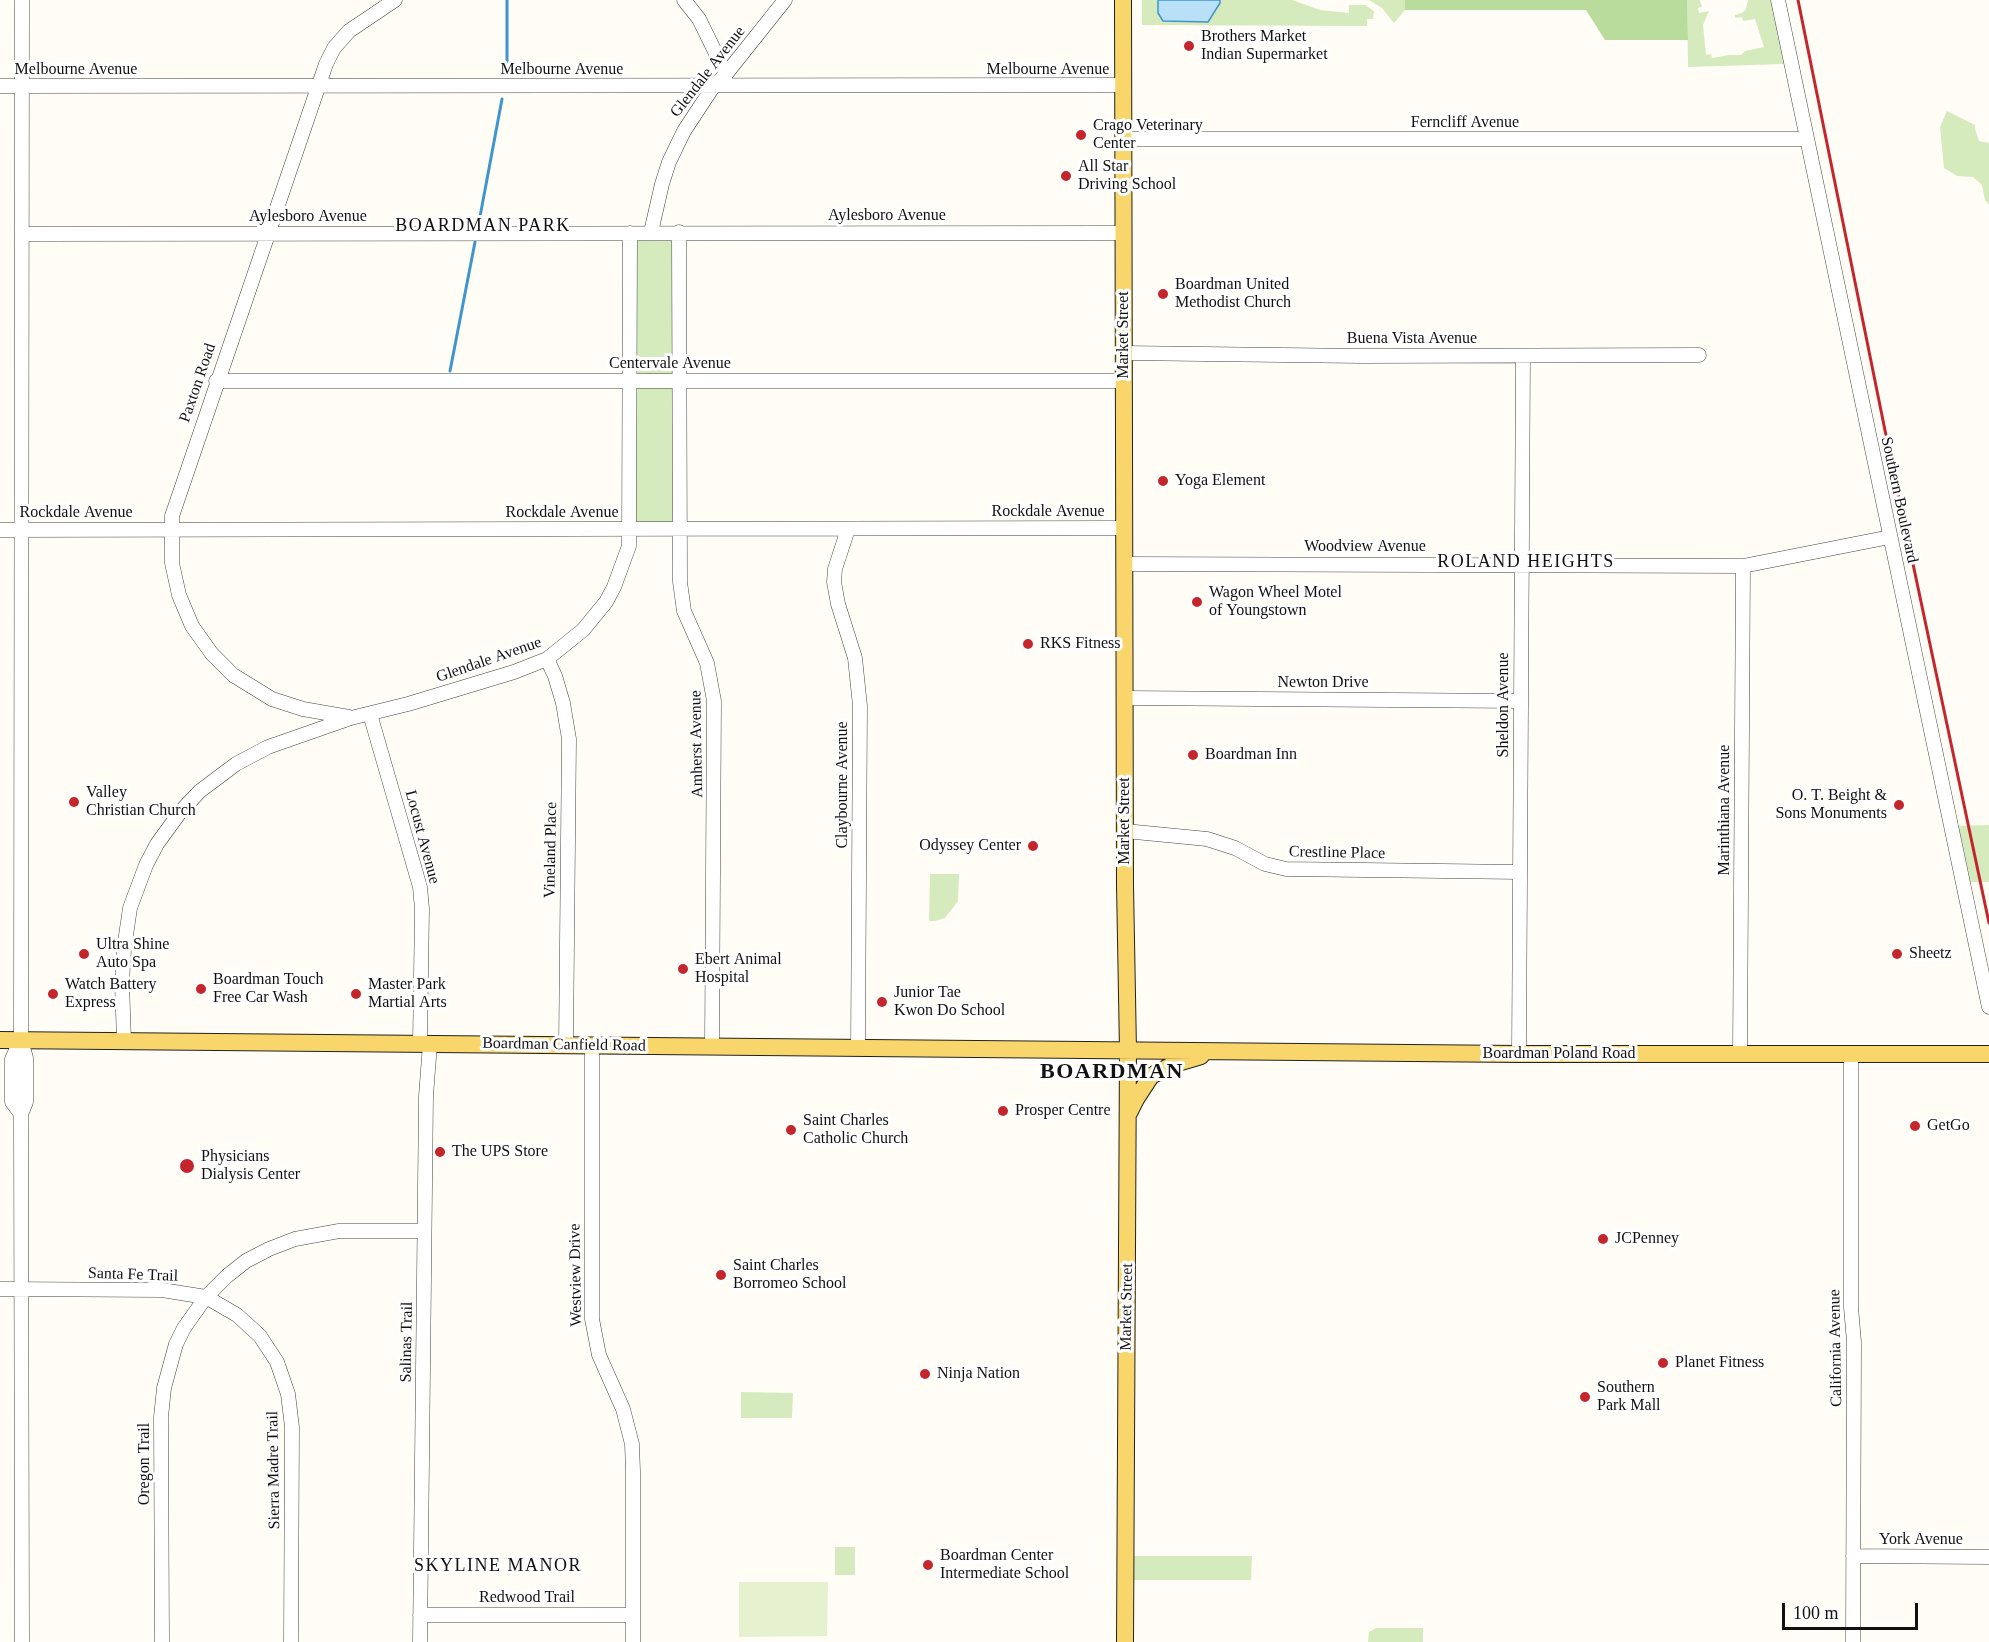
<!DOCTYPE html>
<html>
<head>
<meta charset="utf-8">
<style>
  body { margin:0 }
  #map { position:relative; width:1989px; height:1642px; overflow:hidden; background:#fffdf5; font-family:"Times New Roman",serif }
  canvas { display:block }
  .scale { position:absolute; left:1782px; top:1603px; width:136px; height:27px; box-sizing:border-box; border:3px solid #111; border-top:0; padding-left:8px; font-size:18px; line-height:21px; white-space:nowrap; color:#111; -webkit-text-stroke:4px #fff; paint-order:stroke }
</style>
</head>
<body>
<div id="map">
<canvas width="1989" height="1642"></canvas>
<div class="scale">100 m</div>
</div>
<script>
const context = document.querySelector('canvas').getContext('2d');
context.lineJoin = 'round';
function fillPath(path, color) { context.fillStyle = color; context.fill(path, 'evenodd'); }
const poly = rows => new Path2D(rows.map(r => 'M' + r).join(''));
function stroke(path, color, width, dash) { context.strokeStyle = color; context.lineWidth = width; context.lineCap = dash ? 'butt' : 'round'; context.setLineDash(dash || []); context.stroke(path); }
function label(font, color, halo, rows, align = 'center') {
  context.font = font + ' "Times New Roman",serif'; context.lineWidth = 6; context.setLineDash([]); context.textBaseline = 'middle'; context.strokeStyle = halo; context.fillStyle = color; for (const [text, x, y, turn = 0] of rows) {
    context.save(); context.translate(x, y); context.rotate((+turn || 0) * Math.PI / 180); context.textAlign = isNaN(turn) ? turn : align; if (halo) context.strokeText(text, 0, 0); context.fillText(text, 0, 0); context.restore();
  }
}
const green = poly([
  [1142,0,1158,0,1158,13,1163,21,1208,22,1220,3,1220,0,1292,0,1320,10,1349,13,1349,5,1365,5,1374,11,1373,19,1367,19,1367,26,1142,25],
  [1369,0,1405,0,1405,10,1394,23,1382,8],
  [1687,0,1700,0,1702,7,1698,8,1699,13,1709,11,1703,25,1706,55,1711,54,1712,58,1729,55,1741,55,1745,51,1764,47,1755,19,1743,21,1742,17,1735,18,1735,15,1742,13,1746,9,1748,0,1772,0,1785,64,1688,67],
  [1947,111,1975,125,1975,129,1979,141,1989,143,1989,205,1985,200,1982,185,1973,177,1957,176,1944,168,1940,127],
  [679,232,678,529,629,529,630,233],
  [1989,825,1989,882,1962,882,1950,826],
  [930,874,959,874,958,901,945,918,935,921,929,921],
  [741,1392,793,1393,792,1418,741,1418],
  [835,1547,855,1547,855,1575,835,1575],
  [1125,1556,1252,1556,1251,1580,1125,1580],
  [1376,1628,1423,1628,1423,1642,1368,1642,1369,1632]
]);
const forest = poly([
  [1405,0,1687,0,1688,40,1605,40,1586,10,1405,10]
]);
const pitch = poly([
  [739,1582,828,1582,827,1636,739,1637]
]);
const water = poly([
  [1158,0,1220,0,1220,3,1208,22,1163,21,1158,13,1158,0]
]);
const stream = poly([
  [507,74,507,0],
  [479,222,502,99],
  [450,371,475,242]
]);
const minor = poly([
  [684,0,699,19,726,74],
  [1778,0,1989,1007],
  [0,86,1124,85],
  [1124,139,1807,139],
  [651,232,662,184,669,162,684,131,713,87,726,74,785,0],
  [679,232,680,582,684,611,707,663,714,701,712,1046],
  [23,234,1123,233],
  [1124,353,1361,356,1699,355],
  [216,381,1124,381],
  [848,529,835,569,834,582,838,604,855,658,860,706,858,1047],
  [0,530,1124,528],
  [1124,564,1743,566,1890,537],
  [547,659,555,676,563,703,569,739,566,1045],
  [1125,698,1521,701],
  [370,714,420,887,422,909,420,1043],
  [349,717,303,709,272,699,233,675,212,654,192,626,179,595,172,563,172,516,326,64,334,48,349,31,395,0],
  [1125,831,1207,839,1235,848,1265,864,1286,869,1520,872],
  [21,1040,12,1059,12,1102,21,1114],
  [124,1041,122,983,124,949,130,908,146,865,157,844,181,811,200,791,236,764,268,747,351,718,408,704,514,672,547,659,583,630,606,602,614,587,629,546,630,233],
  [592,1045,592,1319,599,1355,623,1409,632,1444,633,1471,633,1642],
  [1519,1054,1523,356],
  [1851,1054,1851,1307,1854,1342,1853,1642],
  [1740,1055,1743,566],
  [0,1289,162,1290,206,1297,227,1276,246,1261,269,1249,295,1239,339,1231,424,1231],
  [1853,1556,1989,1557],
  [420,1615,633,1615],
  [22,1642,21,1114,26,1102,26,1058,21,1040,22,0],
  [162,1642,161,1417,164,1388,176,1344,184,1328,206,1297,237,1315,260,1336,277,1362,288,1394,292,1427,291,1642],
  [420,1642,426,1096,430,1044]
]);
const major = poly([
  [1123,0,1125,885,1128,1050,1125,1642],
  [0,1040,1519,1054,1989,1054],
  [1129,1113,1136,1099,1151,1076,1174,1064,1201,1056]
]);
const rail = poly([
  [1798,0,1891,460,1989,923]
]);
const markers = [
  [1189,46,6,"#c4262e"],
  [1081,135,6,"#c4262e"],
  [1066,176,6,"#c4262e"],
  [1163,294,6,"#c4262e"],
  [1163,481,6,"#c4262e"],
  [1197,602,6,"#c4262e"],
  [1028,644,6,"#c4262e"],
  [1193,755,6,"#c4262e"],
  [74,802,6,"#c4262e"],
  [1899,805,6,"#c4262e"],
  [1033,846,6,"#c4262e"],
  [84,954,6,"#c4262e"],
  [1897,954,6,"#c4262e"],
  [683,969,6,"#c4262e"],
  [201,989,6,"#c4262e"],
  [53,994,6,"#c4262e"],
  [356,994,6,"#c4262e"],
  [882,1002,6,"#c4262e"],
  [1003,1111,6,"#c4262e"],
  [1915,1126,6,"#c4262e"],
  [791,1130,6,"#c4262e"],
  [440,1152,6,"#c4262e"],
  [187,1166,8,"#c4262e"],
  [1603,1239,6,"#c4262e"],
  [721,1275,6,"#c4262e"],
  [1663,1363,6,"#c4262e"],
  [925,1374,6,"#c4262e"],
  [1585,1397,6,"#c4262e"],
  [928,1565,6,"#c4262e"]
];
const poiNames = [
  ["Brothers Market",1201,37],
  ["Indian Supermarket",1201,55],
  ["Crago Veterinary",1093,126],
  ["Center",1093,144],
  ["All Star",1078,167],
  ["Driving School",1078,185],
  ["Boardman United",1175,285],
  ["Methodist Church",1175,303],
  ["Yoga Element",1175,481],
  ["Wagon Wheel Motel",1209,593],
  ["of Youngstown",1209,611],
  ["RKS Fitness",1040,644],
  ["Boardman Inn",1205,755],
  ["Valley",86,793],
  ["Christian Church",86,811],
  ["O. T. Beight &",1887,796,"right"],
  ["Sons Monuments",1887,814,"right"],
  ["Odyssey Center",1021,846,"right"],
  ["Ultra Shine",96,945],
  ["Auto Spa",96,963],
  ["Sheetz",1909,954],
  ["Ebert Animal",695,960],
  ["Hospital",695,978],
  ["Boardman Touch",213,980],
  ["Free Car Wash",213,998],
  ["Watch Battery",65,985],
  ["Express",65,1003],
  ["Master Park",368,985],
  ["Martial Arts",368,1003],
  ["Junior Tae",894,993],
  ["Kwon Do School",894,1011],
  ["Prosper Centre",1015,1111],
  ["Saint Charles",803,1121],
  ["Catholic Church",803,1139],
  ["GetGo",1927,1126],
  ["The UPS Store",452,1152],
  ["Physicians",201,1157],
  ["Dialysis Center",201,1175],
  ["JCPenney",1615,1239],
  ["Saint Charles",733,1266],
  ["Borromeo School",733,1284],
  ["Planet Fitness",1675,1363],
  ["Ninja Nation",937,1374],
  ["Southern",1597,1388],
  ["Park Mall",1597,1406],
  ["Boardman Center",940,1556],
  ["Intermediate School",940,1574]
];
const streetNames = [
  ["Melbourne Avenue",76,70],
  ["Melbourne Avenue",562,70],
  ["Melbourne Avenue",1048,70],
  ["Glendale Avenue",708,72,-52],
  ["Ferncliff Avenue",1465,123],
  ["Aylesboro Avenue",887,216],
  ["Aylesboro Avenue",308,217],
  ["Market Street",1124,335,-90],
  ["Buena Vista Avenue",1412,339],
  ["Centervale Avenue",670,364],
  ["Paxton Road",198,383,-71],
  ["Southern Boulevard",1899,500,78],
  ["Rockdale Avenue",1048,512],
  ["Rockdale Avenue",76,513],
  ["Rockdale Avenue",562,513],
  ["Woodview Avenue",1365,547],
  ["Glendale Avenue",489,660,-19],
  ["Newton Drive",1323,683],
  ["Sheldon Avenue",1504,705,-90],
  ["Amherst Avenue",697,744,-91],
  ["Claybourne Avenue",843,785,-90],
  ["Marinthiana Avenue",1725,810,-90],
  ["Market Street",1125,821,-90],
  ["Locust Avenue",422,837,75],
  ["Vineland Place",551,850,-89],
  ["Crestline Place",1337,853,1],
  ["Boardman Canfield Road",564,1045,1],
  ["Boardman Poland Road",1559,1054],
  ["Santa Fe Trail",133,1275,2],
  ["Westview Drive",576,1275,-91],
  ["Market Street",1127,1307,-89],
  ["Salinas Trail",407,1342,-89],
  ["California Avenue",1836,1348,-91],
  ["Oregon Trail",145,1464,-90],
  ["Sierra Madre Trail",274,1470,-91],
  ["York Avenue",1921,1540],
  ["Redwood Trail",527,1598]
];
const neighbourhoodNames = [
  ["BOARDMAN PARK",483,226],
  ["ROLAND HEIGHTS",1526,562],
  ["SKYLINE MANOR",498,1566]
];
const districtNames = [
  ["BOARDMAN",1112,1072]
];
fillPath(green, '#d5ebbd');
fillPath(forest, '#b9dc9c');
fillPath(pitch, '#e6f2cf');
fillPath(water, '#b9e0f7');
stroke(water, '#3f96cf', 1.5);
stroke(stream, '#3f96cf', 3);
stroke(minor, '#444', 15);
stroke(major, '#222', 18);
stroke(minor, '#fff', 14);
stroke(major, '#f9d66b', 16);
stroke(rail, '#c4262e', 3);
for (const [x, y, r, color] of markers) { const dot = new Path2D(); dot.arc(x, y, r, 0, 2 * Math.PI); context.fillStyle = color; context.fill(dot); stroke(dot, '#fff', 2); }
label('16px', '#111', '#fff', poiNames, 'left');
label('16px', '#111', '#fff', streetNames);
context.letterSpacing = '1.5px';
label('18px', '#111', '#fff', neighbourhoodNames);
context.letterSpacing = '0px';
context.letterSpacing = '1.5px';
label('bold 22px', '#111', '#fff', districtNames);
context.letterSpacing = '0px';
</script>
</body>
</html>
